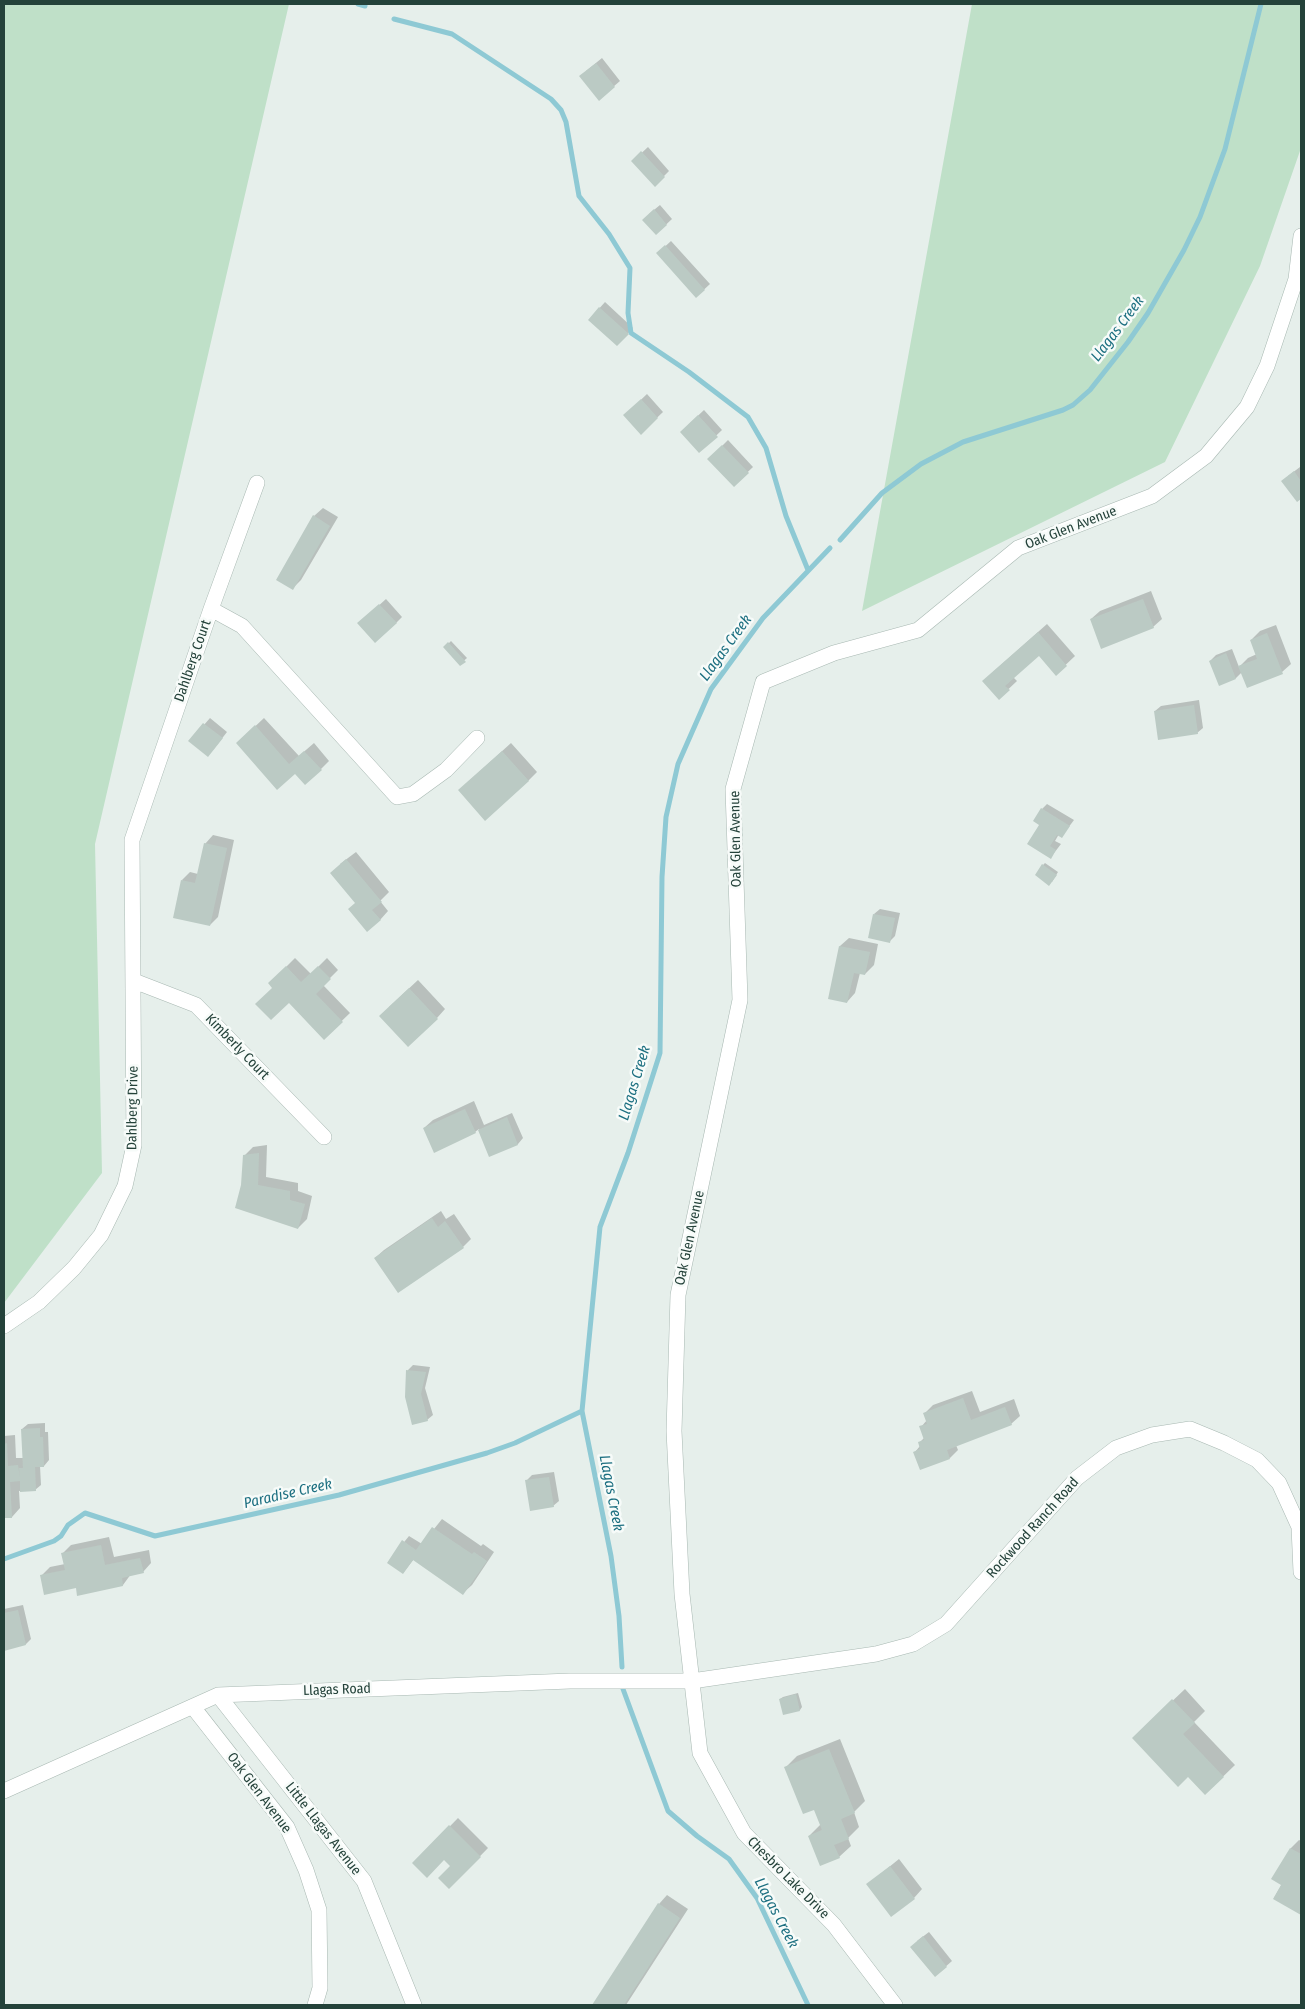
<!DOCTYPE html>
<html>
<head>
<meta charset="utf-8">
<style>
  body { margin:0 }
  #map { position:relative; width:1305px; height:2009px; overflow:hidden; background:#e6efeb; font-family:"Fira Sans Condensed",sans-serif }
  canvas { display:block }
  .frame { position:absolute; inset:0; border:5px solid #24423a; pointer-events:none }
</style>
</head>
<body>
<div id="map">
<canvas width="1305" height="2009"></canvas>
<div class="frame"></div>
</div>
<script>
const context = document.querySelector('canvas').getContext('2d');
context.lineJoin = 'round';
function fillPath(path, color) { context.fillStyle = color; context.fill(path, 'evenodd'); }
const poly = rows => new Path2D(rows.map(r => 'M' + r).join(''));
function stroke(path, color, width, dash) { context.strokeStyle = color; context.lineWidth = width; context.lineCap = dash ? 'butt' : 'round'; context.setLineDash(dash || []); context.stroke(path); }
function label(font, color, halo, rows, align = 'center') {
  context.font = font + ' "Fira Sans Condensed",sans-serif'; context.lineWidth = 5; context.setLineDash([]); context.textBaseline = 'middle'; context.strokeStyle = halo; context.fillStyle = color; for (const [text, x, y, turn = 0] of rows) {
    context.save(); context.translate(x, y); context.rotate((+turn || 0) * Math.PI / 180); context.textAlign = isNaN(turn) ? turn : align; if (halo) context.strokeText(text, 0, 0); context.fillText(text, 0, 0); context.restore();
  }
}
const green = poly([
  [4,4,289,4,95,844,102,1173,4,1303],
  [972,4,1301,4,1301,148,1260,266,1165,462,862,611]
]);
const shadow = poly([
  [602,58,620,81,599,99,586,71],
  [648,147,669,171,655,185,633,161],
  [660,205,672,219,656,234,649,214],
  [671,241,710,284,696,297,658,253],
  [605,302,633,328,617,345,589,320],
  [647,394,663,412,641,433,625,415],
  [704,410,722,430,699,452,687,426],
  [728,440,753,467,734,485,709,459],
  [1300,467,1301,498,1297,501,1288,476],
  [323,508,338,517,301,580,293,588,314,516],
  [1151,591,1162,619,1153,627,1091,619,1100,611],
  [386,599,402,617,396,623,365,618],
  [1047,624,1075,656,1056,674,1039,654,1013,677,1017,681,999,698,993,672],
  [1276,625,1291,664,1282,672,1248,686,1242,672,1236,678,1220,684,1210,661,1216,655,1232,649,1239,667,1248,658,1257,654,1251,640,1260,631],
  [451,641,467,658,460,664,445,647],
  [1199,700,1203,728,1197,733,1155,711,1161,706],
  [210,718,227,732,213,750,190,741],
  [264,718,299,756,314,743,329,761,321,769,295,772,246,735],
  [511,743,537,772,528,781,468,782],
  [1047,804,1074,820,1062,836,1059,834,1055,841,1061,844,1051,857,1041,825,1042,809],
  [213,835,234,840,218,917,210,925,182,880,190,872,198,874,205,844],
  [356,852,389,892,380,901,388,911,380,920,356,902,340,864],
  [1045,863,1058,872,1052,882,1043,865],
  [880,909,900,913,895,936,889,942,874,914],
  [849,938,878,944,874,965,865,974,860,973,855,993,847,1002,840,946],
  [295,958,311,974,327,958,338,970,323,985,350,1013,324,1038,270,983],
  [418,980,445,1009,437,1018,389,1007],
  [474,1101,484,1125,512,1113,523,1138,518,1144,490,1155,479,1129,475,1132,424,1128,433,1120],
  [267,1145,266,1177,298,1183,298,1191,312,1196,307,1219,298,1228,242,1185,244,1156,253,1147],
  [441,1211,446,1219,454,1214,471,1239,463,1247,375,1258,384,1250],
  [413,1365,430,1367,425,1388,433,1415,427,1420,406,1397,408,1370],
  [972,1391,980,1412,1014,1399,1020,1416,1011,1424,956,1445,958,1450,950,1458,915,1452,920,1446,919,1443,925,1437,921,1427,927,1420,924,1414,933,1405],
  [45,1423,45,1432,48,1432,49,1460,44,1466,40,1466,41,1485,35,1490,19,1491,20,1508,12,1517,4,1517,4,1436,15,1435,16,1458,24,1458,22,1429,28,1424],
  [554,1472,559,1501,553,1506,527,1480,532,1475],
  [442,1519,481,1546,483,1544,494,1552,472,1585,463,1593,414,1559,403,1573,388,1562,409,1536,422,1544],
  [109,1537,114,1557,149,1550,151,1563,143,1572,131,1574,123,1585,77,1587,41,1576,50,1567,65,1564,63,1553,71,1545],
  [23,1605,31,1639,26,1644,4,1649,4,1609],
  [1185,1689,1205,1711,1194,1722,1235,1765,1205,1794,1145,1727],
  [798,1693,802,1707,800,1710,784,1714,780,1699,783,1697],
  [840,1739,865,1801,854,1812,859,1827,848,1838,851,1846,839,1857,809,1836,821,1824,815,1808,786,1767,797,1756],
  [458,1818,488,1848,449,1888,452,1866,444,1859,414,1863],
  [1299,1840,1301,1841,1301,1914,1274,1898,1282,1884,1273,1879,1291,1848],
  [899,1859,922,1889,914,1898,868,1884],
  [667,1895,688,1909,626,2005,593,2005,659,1904],
  [929,1932,952,1961,935,1976,917,1941]
]);
const stream = poly([
  [358,4,365,6],
  [394,19,452,34,551,99,561,110,566,122,579,196,609,234,630,268,628,313,631,333,689,372,748,417,766,448,786,516,808,570],
  [840,540,882,493,921,464,963,442,1063,410,1073,405,1090,390,1128,342,1148,313,1184,250,1200,217,1225,149,1261,4],
  [4,1559,54,1541,61,1536,68,1525,85,1513,155,1536,339,1495,487,1453,515,1443,582,1411],
  [622,1667,619,1616,611,1556,582,1411,600,1227,628,1153,660,1053,662,877,666,817,678,764,711,689,763,618,830,548],
  [623,1689,668,1811,697,1836,729,1859,757,1898,808,2005]
]);
const building = poly([
  [596,63,615,87,599,101,579,76],
  [641,151,665,177,655,187,631,161],
  [654,209,667,225,656,235,642,220],
  [665,245,705,290,696,298,656,253],
  [599,307,629,334,617,346,588,320],
  [641,399,658,418,641,435,623,415],
  [698,415,718,437,699,453,680,432],
  [722,445,749,473,734,487,707,459],
  [1294,471,1301,481,1301,499,1297,502,1281,481],
  [313,515,330,526,293,590,276,580],
  [1143,599,1154,628,1101,649,1090,619],
  [379,604,397,623,375,643,357,623],
  [1038,632,1067,666,1056,676,1039,656,1005,686,1010,690,999,700,982,681],
  [1267,633,1283,674,1247,688,1238,666,1257,659,1250,640],
  [448,642,466,662,460,666,443,647],
  [1226,653,1236,679,1219,686,1209,661],
  [1194,705,1198,734,1158,740,1154,711],
  [203,723,223,738,208,757,188,741],
  [255,725,289,764,304,751,322,770,305,785,295,774,277,790,236,743],
  [502,751,529,781,485,821,458,790],
  [1041,808,1070,826,1062,838,1057,835,1050,846,1056,850,1051,859,1027,844,1039,825,1033,821],
  [204,843,227,848,210,926,173,918,181,880,195,883],
  [346,859,382,902,372,910,381,920,367,932,348,909,355,903,330,873],
  [1042,864,1057,875,1049,886,1035,875],
  [873,914,895,918,890,943,868,938],
  [839,946,870,952,865,975,854,973,847,1003,828,999],
  [286,966,301,982,318,966,331,979,316,994,343,1022,324,1040,289,1003,271,1020,255,1004,272,988,268,983],
  [409,988,438,1019,408,1047,379,1016],
  [465,1109,476,1133,434,1153,423,1128],
  [507,1117,518,1145,489,1157,478,1130],
  [259,1153,258,1185,290,1191,290,1200,305,1204,298,1229,235,1208,241,1185,243,1155],
  [432,1218,438,1227,445,1221,464,1248,398,1293,374,1258],
  [406,1370,426,1372,421,1394,428,1421,412,1425,405,1397],
  [963,1398,971,1420,1005,1407,1012,1425,947,1450,950,1459,920,1470,913,1452,920,1449,918,1442,924,1440,919,1426,927,1424,923,1413],
  [40,1428,40,1437,43,1437,44,1467,35,1467,36,1491,20,1492,20,1481,10,1482,12,1518,4,1518,4,1444,7,1443,8,1466,18,1465,20,1478,19,1468,23,1468,21,1429],
  [549,1477,554,1507,530,1511,525,1480],
  [432,1527,472,1554,474,1552,487,1561,463,1595,413,1560,403,1574,387,1563,402,1540,416,1550],
  [101,1545,105,1565,140,1558,144,1573,122,1578,123,1586,77,1596,76,1588,44,1595,40,1575,65,1570,61,1553],
  [18,1610,26,1645,4,1651,4,1613],
  [796,1694,800,1711,783,1715,779,1699],
  [1172,1699,1195,1723,1183,1734,1224,1777,1205,1795,1188,1777,1178,1787,1132,1738],
  [829,1749,855,1813,841,1819,849,1839,834,1845,840,1858,820,1866,808,1836,822,1830,814,1810,803,1814,784,1767],
  [449,1825,481,1857,449,1889,438,1878,450,1866,444,1860,427,1878,412,1863],
  [1290,1848,1301,1854,1301,1915,1273,1899,1281,1885,1271,1879],
  [890,1866,915,1899,891,1917,866,1884],
  [658,1903,680,1918,624,2005,592,2005],
  [923,1936,947,1967,935,1977,910,1947]
]);
const minor = poly([
  [211,609,242,626,397,797,413,794,446,770,477,738],
  [134,981,196,1005,324,1137],
  [4,1326,39,1302,74,1268,101,1235,125,1186,134,1145,132,840,211,609,257,483],
  [218,1695,364,1881,414,2005],
  [193,1707,287,1827,306,1870,319,1910,320,1988,315,2005],
  [4,1791,218,1695,570,1681,692,1681,876,1654,913,1644,946,1624,1077,1478,1116,1448,1152,1435,1190,1429,1224,1443,1257,1460,1279,1483,1299,1527,1301,1572],
  [895,2005,834,1925,744,1833,700,1753,682,1594,674,1431,678,1295,740,1000,733,789,763,682,834,653,918,630,1018,548,1152,496,1206,456,1247,407,1267,366,1296,279,1301,236]
]);
const streetNames = [
  ["Oak Glen Avenue",1071,528,-21],
  ["Dahlberg Court",193,661,-71],
  ["Oak Glen Avenue",736,839,-91],
  ["Kimberly Court",237,1047,46],
  ["Dahlberg Drive",133,1108,-89],
  ["Oak Glen Avenue",690,1238,-78],
  ["Rockwood Ranch Road",1033,1528,-48],
  ["Llagas Road",337,1690,-2],
  ["Oak Glen Avenue",259,1793,53],
  ["Little Llagas Avenue",323,1829,52],
  ["Chesbro Lake Drive",788,1878,45]
];
const waterNames = [
  ["Llagas Creek",1118,329,-53],
  ["Llagas Creek",726,648,-54],
  ["Llagas Creek",635,1083,-73],
  ["Llagas Creek",611,1493,79],
  ["Paradise Creek",288,1494,-13],
  ["Llagas Creek",776,1913,62]
];
fillPath(green, '#bfe0c8');
fillPath(shadow, '#0003');
stroke(stream, '#8ec9d4', 5);
fillPath(building, '#bbcac4');
stroke(minor, '#a8b8b2', 16);
stroke(minor, '#fff', 15);
label('14px', '#24423a', '#f7fbf9', streetNames);
label('italic 15px', '#1c6f80', '#f7fbf9', waterNames);
</script>
</body>
</html>
